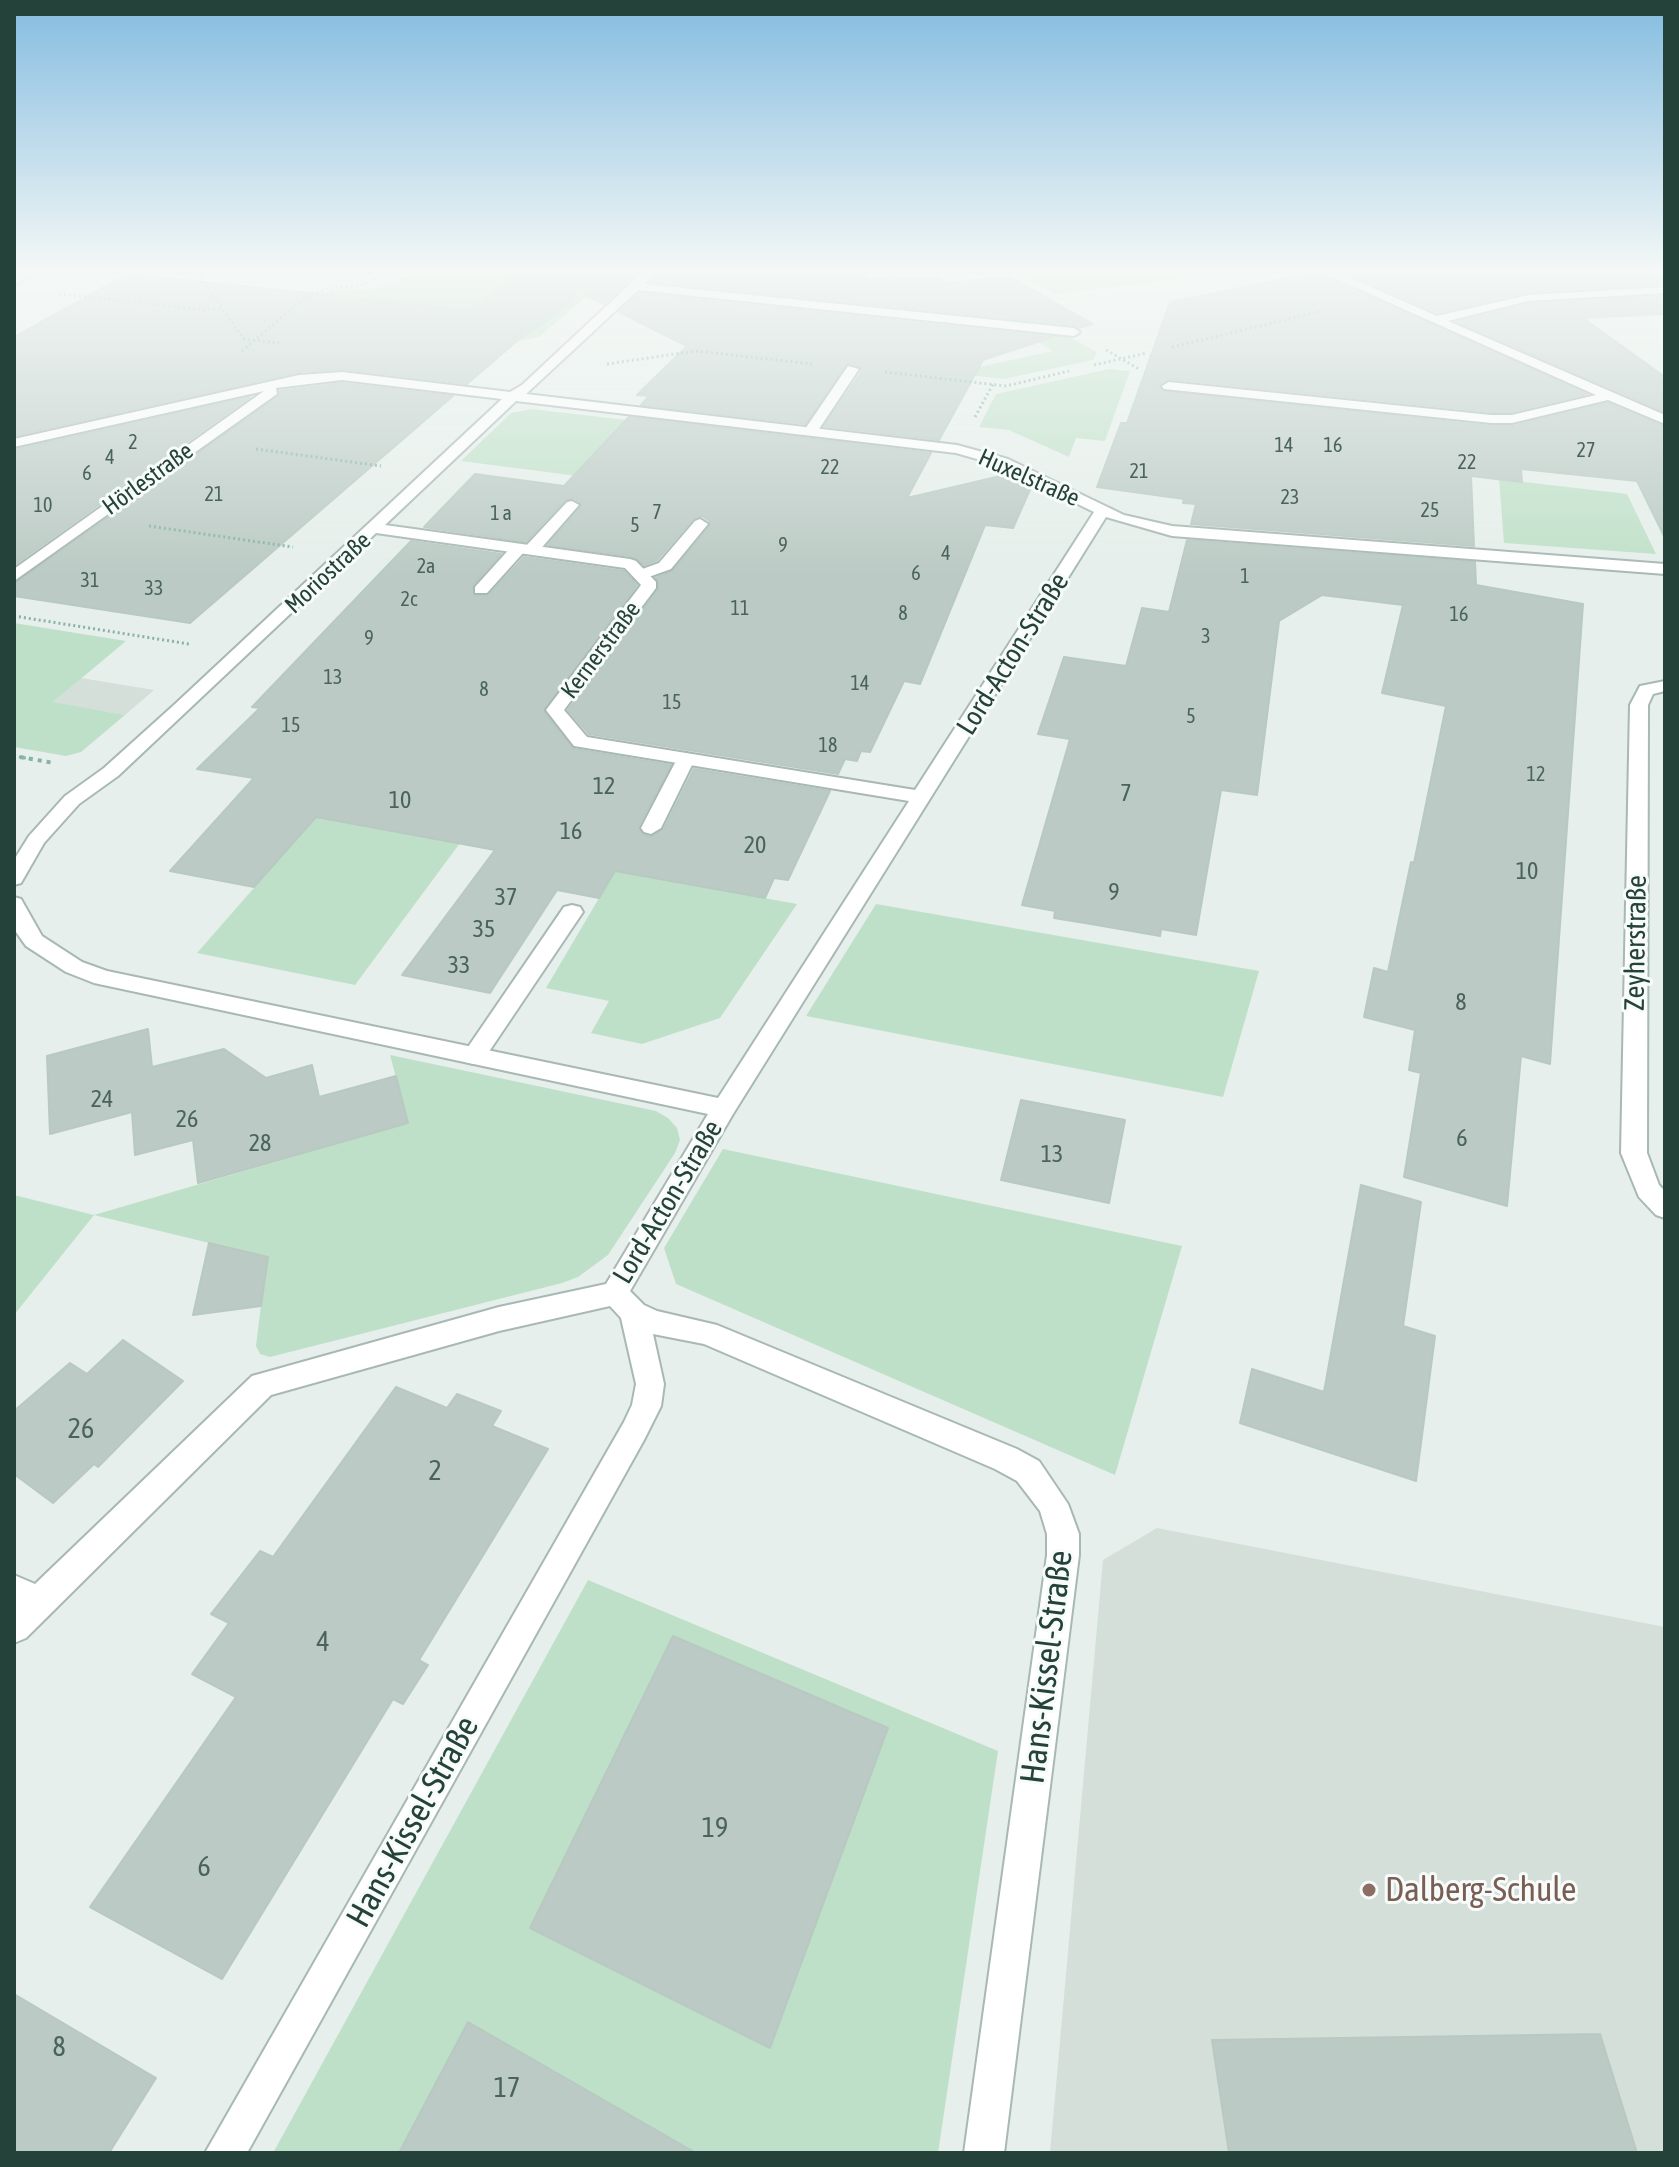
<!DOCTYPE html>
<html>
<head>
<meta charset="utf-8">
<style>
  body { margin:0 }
  #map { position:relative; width:1679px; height:2167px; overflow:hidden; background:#e6efeb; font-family:"Asap Condensed",sans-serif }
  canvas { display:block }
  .frame { position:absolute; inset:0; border:16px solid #24423a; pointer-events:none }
</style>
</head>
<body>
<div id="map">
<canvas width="1679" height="2167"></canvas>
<div class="frame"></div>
</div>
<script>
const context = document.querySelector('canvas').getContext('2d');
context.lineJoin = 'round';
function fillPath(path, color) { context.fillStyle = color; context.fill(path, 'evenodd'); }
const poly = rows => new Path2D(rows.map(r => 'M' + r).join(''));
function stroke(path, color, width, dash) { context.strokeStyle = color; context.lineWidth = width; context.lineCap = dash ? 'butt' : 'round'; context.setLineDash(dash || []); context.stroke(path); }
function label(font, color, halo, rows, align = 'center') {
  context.font = font + ' "Asap Condensed",sans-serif'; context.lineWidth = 6; context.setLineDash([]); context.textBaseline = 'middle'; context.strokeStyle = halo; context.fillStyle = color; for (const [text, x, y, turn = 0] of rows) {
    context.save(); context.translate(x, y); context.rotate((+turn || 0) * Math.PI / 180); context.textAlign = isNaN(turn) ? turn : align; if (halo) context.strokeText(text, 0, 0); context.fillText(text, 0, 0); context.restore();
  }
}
const built = poly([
  [81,678,154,690,125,715,52,703],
  [1157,1528,1665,1627,1665,2153,1050,2153,1103,1560]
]);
const green = poly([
  [410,273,614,273,539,337,433,358,310,299,334,289,370,289,393,284],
  [1017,273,1235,273,1055,294],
  [1016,329,1064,334,1097,352,1093,360,1004,379,952,373,1053,351],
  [1109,369,1130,371,1105,441,1076,438,1069,457,1009,430,979,427,996,394],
  [532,409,775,437,732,496,461,461,511,413],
  [1499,479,1627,494,1656,554,1504,543],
  [14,623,126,641,53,702,125,715,81,752,66,756,14,747],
  [316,817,460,843,355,985,197,953],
  [615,871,797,904,720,1018,642,1044,591,1033,609,1001,546,988],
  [876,904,1259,971,1223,1097,806,1016],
  [390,1055,656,1111,668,1118,677,1128,680,1140,675,1153,608,1255,578,1277,562,1283,270,1357,260,1354,256,1346,267,1257,94,1215,14,1315,14,1195,94,1215,408,1123],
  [723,1149,1182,1246,1115,1475,676,1284,664,1248],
  [588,1580,998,1751,938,2153,273,2153]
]);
const building = poly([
  [519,273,638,273,604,304,581,293,543,324,525,334,467,384,342,369,299,372,14,436,14,337,127,274,472,310,519,273],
  [658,273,860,273,871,280,887,277,925,279,938,277,948,283,1010,277,1093,324,1079,328,1074,325,651,282,658,273],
  [1314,273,1320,273,1587,394,1512,412,1491,412,1169,379,1159,385,1162,391,1491,426,1513,426,1608,403,1665,427,1665,538,1637,481,1521,469,1522,482,1471,476,1474,546,1191,524,1196,504,1183,503,1184,499,1097,487,1121,423,1127,423,1170,302,1314,273],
  [1347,273,1665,273,1665,284,1528,292,1437,313,1347,273],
  [639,293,1053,337,983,360,939,440,824,426,862,371,860,366,849,363,805,424,641,405,649,396,637,395,687,346,619,312,639,293],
  [1665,296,1665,314,1583,318,1665,377,1665,412,1457,322,1528,304,1665,296],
  [342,383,453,396,190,623,14,596,14,584,279,396,279,391,342,383],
  [250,397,14,565,14,450,250,397],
  [629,417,931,453,907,498,1009,474,1032,485,1013,528,985,525,920,684,904,681,870,752,861,751,857,761,845,759,838,774,589,734,568,710,658,590,656,578,673,571,710,526,710,521,702,516,693,519,657,560,644,565,630,556,548,545,581,507,580,502,573,498,565,500,526,542,424,527,475,474,564,486,629,417],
  [1187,540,1475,562,1476,585,1583,604,1550,1064,1521,1056,1507,1206,1404,1177,1421,1073,1409,1070,1415,1030,1364,1017,1374,968,1388,972,1411,862,1414,863,1446,706,1382,693,1403,605,1322,595,1279,621,1257,795,1221,790,1196,935,1161,929,1160,936,1091,924,1054,918,1055,911,1022,905,1070,739,1038,734,1064,657,1126,666,1142,608,1169,612,1187,540],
  [411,541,501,554,473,585,475,596,489,595,524,557,624,571,637,585,544,712,574,749,671,765,638,827,642,834,650,837,664,829,694,769,830,791,788,880,774,878,765,898,615,871,599,898,557,890,490,993,402,975,495,850,316,817,254,887,170,871,254,778,197,769,260,708,252,707,411,541],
  [148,1029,152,1067,224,1049,266,1078,312,1065,319,1097,396,1076,408,1123,198,1183,193,1140,135,1155,132,1112,50,1134,47,1056,148,1029],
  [1021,1100,1125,1120,1109,1203,1001,1180,1021,1100],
  [1361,1185,1421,1202,1403,1326,1435,1336,1416,1481,1240,1423,1252,1369,1324,1392,1361,1185],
  [209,1243,268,1257,261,1306,193,1315,209,1243],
  [123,1340,183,1381,98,1467,94,1464,53,1503,14,1474,14,1411,70,1363,87,1374,123,1340],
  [396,1387,447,1408,457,1394,501,1411,492,1426,548,1449,419,1660,428,1665,403,1704,393,1699,222,1979,90,1907,236,1697,192,1674,229,1623,211,1614,260,1551,273,1557,396,1387],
  [673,1636,888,1728,770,2048,530,1928,673,1636],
  [14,1994,156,2078,109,2153,14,2153,14,1994],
  [468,2022,696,2153,399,2153,468,2022],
  [1600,2034,1637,2153,1229,2153,1212,2040,1600,2034]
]);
const pathFar1 = poly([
  [197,273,244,339,279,343],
  [59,294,207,310,221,308],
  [1172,347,1322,311],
  [1106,350,1139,369],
  [242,351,302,300,328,288,359,286,389,273],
  [607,364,696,351,812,364],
  [1094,365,1147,353],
  [885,372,1006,386,1069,371],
  [975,417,993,384],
  [256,449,381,466],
  [149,526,293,547],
  [14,616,189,644],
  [14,756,31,759]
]);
const path = poly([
  [20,757,54,763]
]);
const service = poly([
  [848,366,859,369,815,435,805,435,803,432,848,366],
  [572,501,579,505,537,553,524,552,487,593,475,593,475,587,513,545,526,546,567,502,572,501],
  [700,519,708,524,671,569,646,578,634,578,634,572,659,563,695,521,700,519],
  [686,753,695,759,661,828,651,834,644,832,641,828,677,759,686,753],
  [572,905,580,907,583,912,482,1062,474,1064,466,1062,462,1056,466,1050,564,907,572,905]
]);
const pedestrian = poly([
  [22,273,37,273,14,285,14,277,22,273]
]);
const minor = poly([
  [642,273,655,273,644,284,1074,328,1080,332,1074,336,638,290,526,394,957,445,1008,459,1124,515,1172,526,1665,564,1665,574,1172,536,1106,517,733,1114,630,1291,644,1305,657,1311,717,1325,1017,1449,1039,1461,1068,1504,1079,1534,1079,1555,1004,2153,964,2153,1047,1555,1047,1534,1040,1511,1017,1481,995,1469,704,1344,653,1334,664,1384,661,1406,644,1440,247,2153,205,2153,624,1422,632,1405,636,1384,621,1318,610,1306,499,1331,271,1395,26,1638,14,1643,14,1575,35,1584,252,1376,499,1307,606,1284,708,1114,94,983,66,972,26,946,14,929,14,897,21,899,42,936,82,962,107,971,718,1098,909,801,574,746,546,710,641,585,625,568,376,533,118,776,79,804,44,843,21,883,14,885,14,860,29,836,65,796,104,768,174,705,502,399,342,380,276,388,277,394,14,581,14,569,264,391,14,447,14,439,299,375,342,372,510,392,522,385,642,273],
  [516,401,956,453,998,465,1094,512,915,790,587,737,564,710,656,588,656,582,636,561,630,559,385,525,516,401],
  [1323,273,1339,273,1437,316,1528,295,1665,287,1665,293,1528,301,1448,321,1665,415,1665,424,1608,400,1512,423,1491,423,1164,389,1162,386,1169,382,1491,415,1512,415,1596,395,1323,273],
  [1665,681,1665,691,1653,694,1648,705,1647,1153,1659,1185,1665,1191,1665,1218,1656,1215,1639,1197,1621,1153,1630,705,1640,686,1665,681]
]);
const markers = [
  [1369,1890,8,"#8d6e63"]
];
const farNumbernames = [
  ["2",133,443],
  ["14",1284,446],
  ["16",1333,446],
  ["27",1586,451],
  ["4",110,458],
  ["22",1467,463],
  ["22",830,468],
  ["21",1139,472],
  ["6",87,474],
  ["21",214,495],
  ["23",1290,498],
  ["10",43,506],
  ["25",1430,511],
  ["7",657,513],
  ["1 a",501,514],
  ["5",635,526],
  ["9",783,546],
  ["4",946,554],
  ["2a",426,567],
  ["6",916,574],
  ["1",1245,577],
  ["31",90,581],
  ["33",154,589],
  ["2c",409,600],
  ["11",740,609],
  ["8",903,614],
  ["16",1459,615],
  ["3",1206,637],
  ["9",369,639],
  ["13",333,678],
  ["14",860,684],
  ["8",484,690],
  ["15",672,703],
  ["5",1191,717],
  ["15",291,726],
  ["18",828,746],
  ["12",1536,775]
];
const farStreetnames = [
  ["Huxelstraße",1029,478,24],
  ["Hörlestraße",148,479,-36],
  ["Moriostraße",328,573,-43],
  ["Kernerstraße",601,650,-53]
];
const numberNames = [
  ["12",604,786],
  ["7",1126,793],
  ["10",400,800],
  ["16",571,831],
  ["20",755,845],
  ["10",1527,871],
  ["9",1114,892],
  ["37",506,897],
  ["35",484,929],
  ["33",459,965],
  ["8",1461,1002],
  ["24",102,1099],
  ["26",187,1119],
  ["6",1462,1138],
  ["28",260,1143],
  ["13",1052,1154]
];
const streetNames = [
  ["Lord-Acton-Straße",1013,654,-58],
  ["Zeyherstraße",1636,943,-89],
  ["Lord-Acton-Straße",668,1202,-59]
];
const nearNumbernames = [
  ["26",81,1429],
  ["2",435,1471],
  ["4",323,1642],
  ["19",715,1828],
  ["6",204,1867],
  ["8",59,2047],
  ["17",507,2088]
];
const nearStreetnames = [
  ["Hans-Kissel-Straße",1047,1667,-83],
  ["Hans-Kissel-Straße",413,1822,-61]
];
const nearEducationnames = [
  ["Dalberg-Schule",1385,1890]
];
fillPath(built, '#d4dfda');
fillPath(green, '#bfe0c8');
fillPath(building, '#bbcac4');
stroke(building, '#b8c9c2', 2);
stroke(service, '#a8b8b2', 4);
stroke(pedestrian, '#a8b8b2', 4);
stroke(minor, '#a8b8b2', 4);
stroke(pathFar1, '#86b3a5', 3, [2, 3]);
stroke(path, '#86b3a5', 4, [4, 5]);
fillPath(service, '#fff');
fillPath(pedestrian, '#fff');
fillPath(minor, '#fff');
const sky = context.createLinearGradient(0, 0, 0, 576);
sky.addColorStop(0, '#84bce0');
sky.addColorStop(0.47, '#f4f8f6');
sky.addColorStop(1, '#f4f8f600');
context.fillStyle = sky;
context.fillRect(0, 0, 1679, 576);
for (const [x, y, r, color] of markers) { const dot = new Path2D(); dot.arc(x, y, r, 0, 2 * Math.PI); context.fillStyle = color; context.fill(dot); stroke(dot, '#f7fbf9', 3); }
label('20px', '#4a645c', null, farNumbernames);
label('24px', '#24423a', '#f7fbf9', farStreetnames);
label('24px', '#4a645c', null, numberNames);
label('28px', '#24423a', '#f7fbf9', streetNames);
label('28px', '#4a645c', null, nearNumbernames);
label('34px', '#24423a', '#f7fbf9', nearStreetnames);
label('34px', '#785e54', '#f7fbf9', nearEducationnames, 'left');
</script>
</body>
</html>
